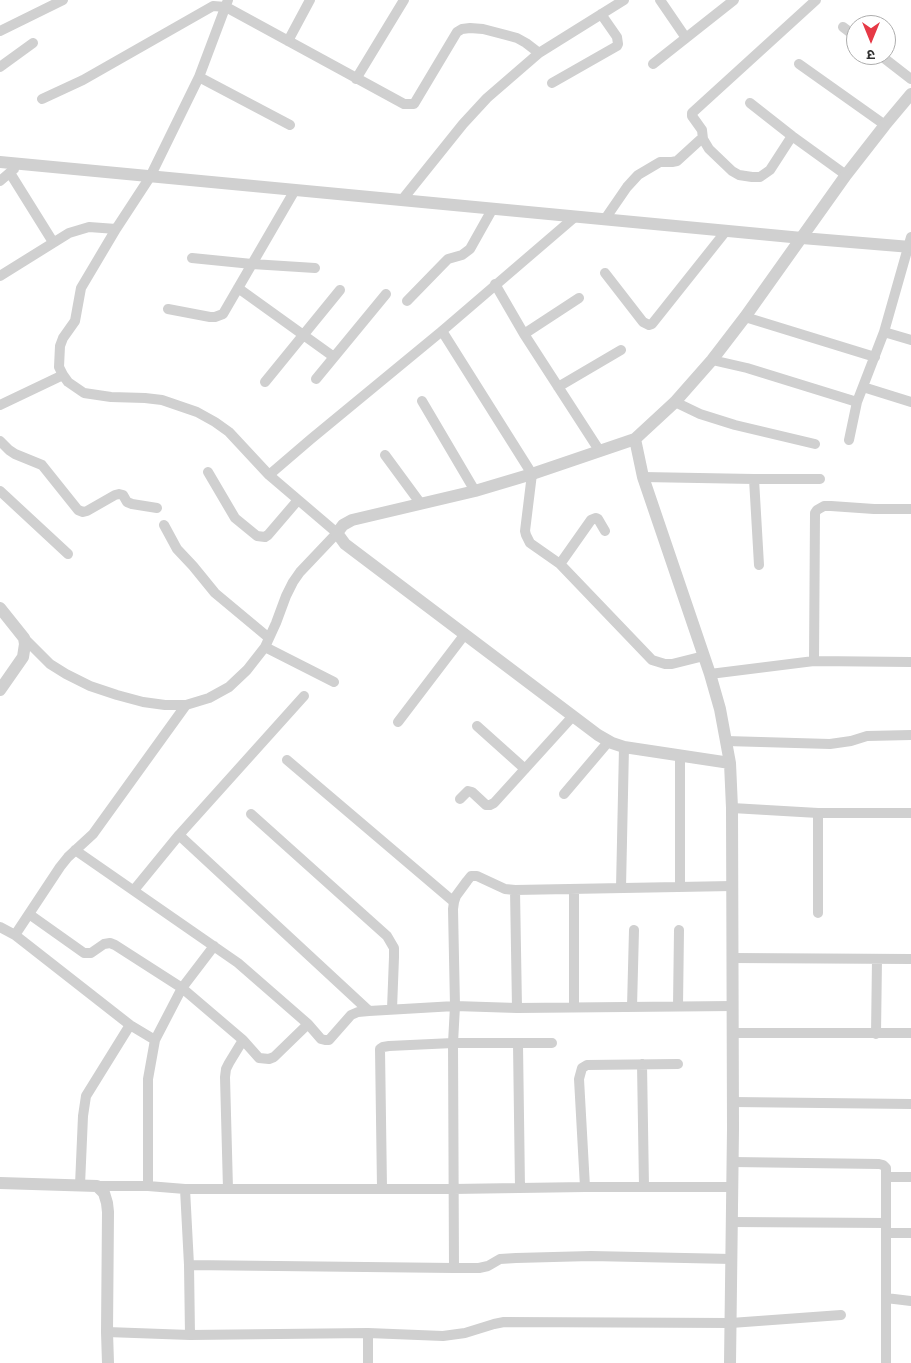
<!DOCTYPE html>
<html>
<head>
<meta charset="utf-8">
<style>
  body { margin:0 }
  #map { position:relative; width:911px; height:1363px; overflow:hidden; background:#fff; font-family:"Alegreya Sans","Noto Sans Devanagari",sans-serif }
  canvas { display:block }
  .north { position:absolute; left:846px; top:15px; width:50px; height:50px; box-sizing:border-box; background:#fff; border:1px solid #adadad; border-radius:50%; rotate:180deg; font-size:14px; font-weight:700; line-height:20px; text-align:center; color:#333 }
  .north::after { content:''; display:block; margin:auto; width:18px; height:22px; background:#e63946; clip-path:polygon(50% 0,100% 100%,50% 72%,0 100%) }
</style>
</head>
<body>
<div id="map">
<canvas width="911" height="1363"></canvas>
<div class="north">उ</div>
</div>
<script>
const context = document.querySelector('canvas').getContext('2d');
context.lineJoin = 'round';
const poly = rows => new Path2D(rows.map(r => 'M' + r).join(''));
function stroke(path, color, width, dash) { context.strokeStyle = color; context.lineWidth = width; context.lineCap = dash ? 'butt' : 'round'; context.setLineDash(dash || []); context.stroke(path); }
const minor = poly([
  [660,0,686,38],
  [843,27,856,37],
  [0,31,63,0],
  [288,41,310,0],
  [880,55,911,79],
  [653,64,734,0],
  [799,64,885,125],
  [0,67,33,43],
  [199,77,290,125],
  [356,79,404,0],
  [552,83,617,46,618,44,617,37,601,14],
  [42,99,83,80,213,6,226,7,404,104,414,104,457,32,462,29,470,28,483,29,506,35,517,38,526,43,539,53],
  [750,103,792,136],
  [703,139,702,130,692,116,692,113,816,0],
  [10,173,53,242],
  [0,181,14,169],
  [402,200,463,124,487,98,539,53,624,0],
  [605,219,627,187,638,175,660,162,672,162,677,161,700,140,703,139,709,149,732,171,739,175,752,177,760,177,770,170,792,136,846,175],
  [192,258,252,264,315,268],
  [605,273,643,322,649,325,652,324,726,231],
  [0,276,69,233,89,227,116,229],
  [495,284,524,334,599,450],
  [238,288,334,357],
  [407,301,445,262,448,259,462,255,470,249,493,208],
  [168,309,210,317,215,317,223,314,295,190],
  [745,317,875,357],
  [442,331,532,474,525,531,526,535,530,543,560,564,652,660,665,664,672,664,704,656],
  [884,332,911,340],
  [524,334,579,298],
  [712,360,747,368,857,402],
  [316,379,386,294],
  [265,382,340,290],
  [558,387,621,350],
  [863,387,911,402],
  [422,401,475,491],
  [675,402,700,414,735,425,815,444],
  [0,405,63,375],
  [849,440,857,402,884,332,911,237],
  [0,441,9,450,15,454,42,465,78,510,83,512,87,511,115,495,119,494,123,495,127,502,132,504,157,508],
  [385,455,421,504],
  [208,472,235,518,257,536,265,537,268,535,298,500],
  [269,475,311,439,442,331,576,216],
  [643,477,754,479,820,479],
  [754,479,759,565],
  [0,491,68,554],
  [164,525,177,549,193,566,215,593,269,638],
  [560,564,591,520,596,518,598,519,605,531],
  [24,638,50,664,66,674,90,686,117,695,143,702,165,705,186,705,209,698,229,687,247,670,265,647,276,623,286,596,293,582,300,572,337,533,269,475,229,432,215,422,197,412,162,400,145,398,111,397,84,393,68,382,63,375,59,367,60,346,63,338,75,321,81,288,116,229,150,177,199,77,228,0],
  [265,647,334,682],
  [814,661,815,513,817,510,824,506,831,506,874,509,911,509],
  [710,674,814,661,911,662],
  [398,722,465,634],
  [477,726,525,769],
  [726,741,830,744,851,741,867,736,911,735],
  [680,756,680,887],
  [287,760,454,902],
  [564,794,609,741],
  [460,799,468,791,472,792,486,805,490,805,494,803,573,716],
  [732,808,818,813,911,813],
  [818,813,818,913],
  [251,814,387,936,394,948,394,957,392,1009],
  [179,835,369,1011,455,1006,517,1008,733,1006],
  [75,850,238,963,308,1024,274,1057,269,1059,259,1058,243,1040,229,1063,226,1069,225,1077,228,1189],
  [621,888,624,747],
  [134,890,179,835,304,696],
  [515,890,517,1008],
  [574,890,574,1007],
  [29,914,84,953,91,953,104,944,110,943,115,945,182,988,214,946],
  [0,927,15,935,60,867,68,857,93,834,186,705],
  [15,935,130,1025,155,1040,182,988,243,1040],
  [732,958,911,959],
  [678,1006,679,930],
  [632,1007,634,930],
  [308,1024,321,1039,325,1040,329,1040,351,1015,358,1012,369,1011],
  [732,1033,911,1033],
  [876,1034,877,959],
  [518,1044,520,1188],
  [642,1064,644,1187],
  [733,1102,911,1104],
  [733,1162,879,1164,883,1165,886,1168,886,1363],
  [886,1177,911,1177],
  [80,1185,83,1116,86,1096,130,1025],
  [97,1186,148,1186,185,1189,453,1189,585,1187,733,1187],
  [148,1186,148,1079,155,1040],
  [585,1187,579,1079,582,1068,587,1065,678,1064],
  [382,1188,380,1049,383,1047,389,1046,453,1043,552,1043],
  [185,1189,189,1265,190,1335],
  [733,1222,886,1223],
  [886,1233,911,1233],
  [189,1265,454,1268,479,1268,488,1266,500,1259,516,1258,591,1256,732,1259],
  [454,1268,453,1043,455,1006,453,909,454,902,456,896,467,881,471,876,477,876,505,889,515,890,732,886],
  [886,1298,911,1301],
  [107,1332,190,1335,368,1333,443,1336,465,1333,494,1324,504,1322,731,1323,841,1315],
  [368,1333,368,1363]
]);
const tertiary = poly([
  [0,162,802,238,911,247],
  [635,439,643,477,710,674,720,709,730,763,732,808,733,1129,730,1363],
  [0,608,24,638,25,644,23,657,0,690],
  [730,763,624,747,612,743,598,735,345,544,337,533,343,525,352,520,475,491,532,474,635,439,675,402,712,360,745,317,846,175,885,125,911,94],
  [0,1183,97,1186,104,1193,107,1203,108,1212,107,1332,108,1363]
]);
stroke(minor, '#d0d0d0', 10);
stroke(tertiary, '#d0d0d0', 12);
</script>
</body>
</html>
